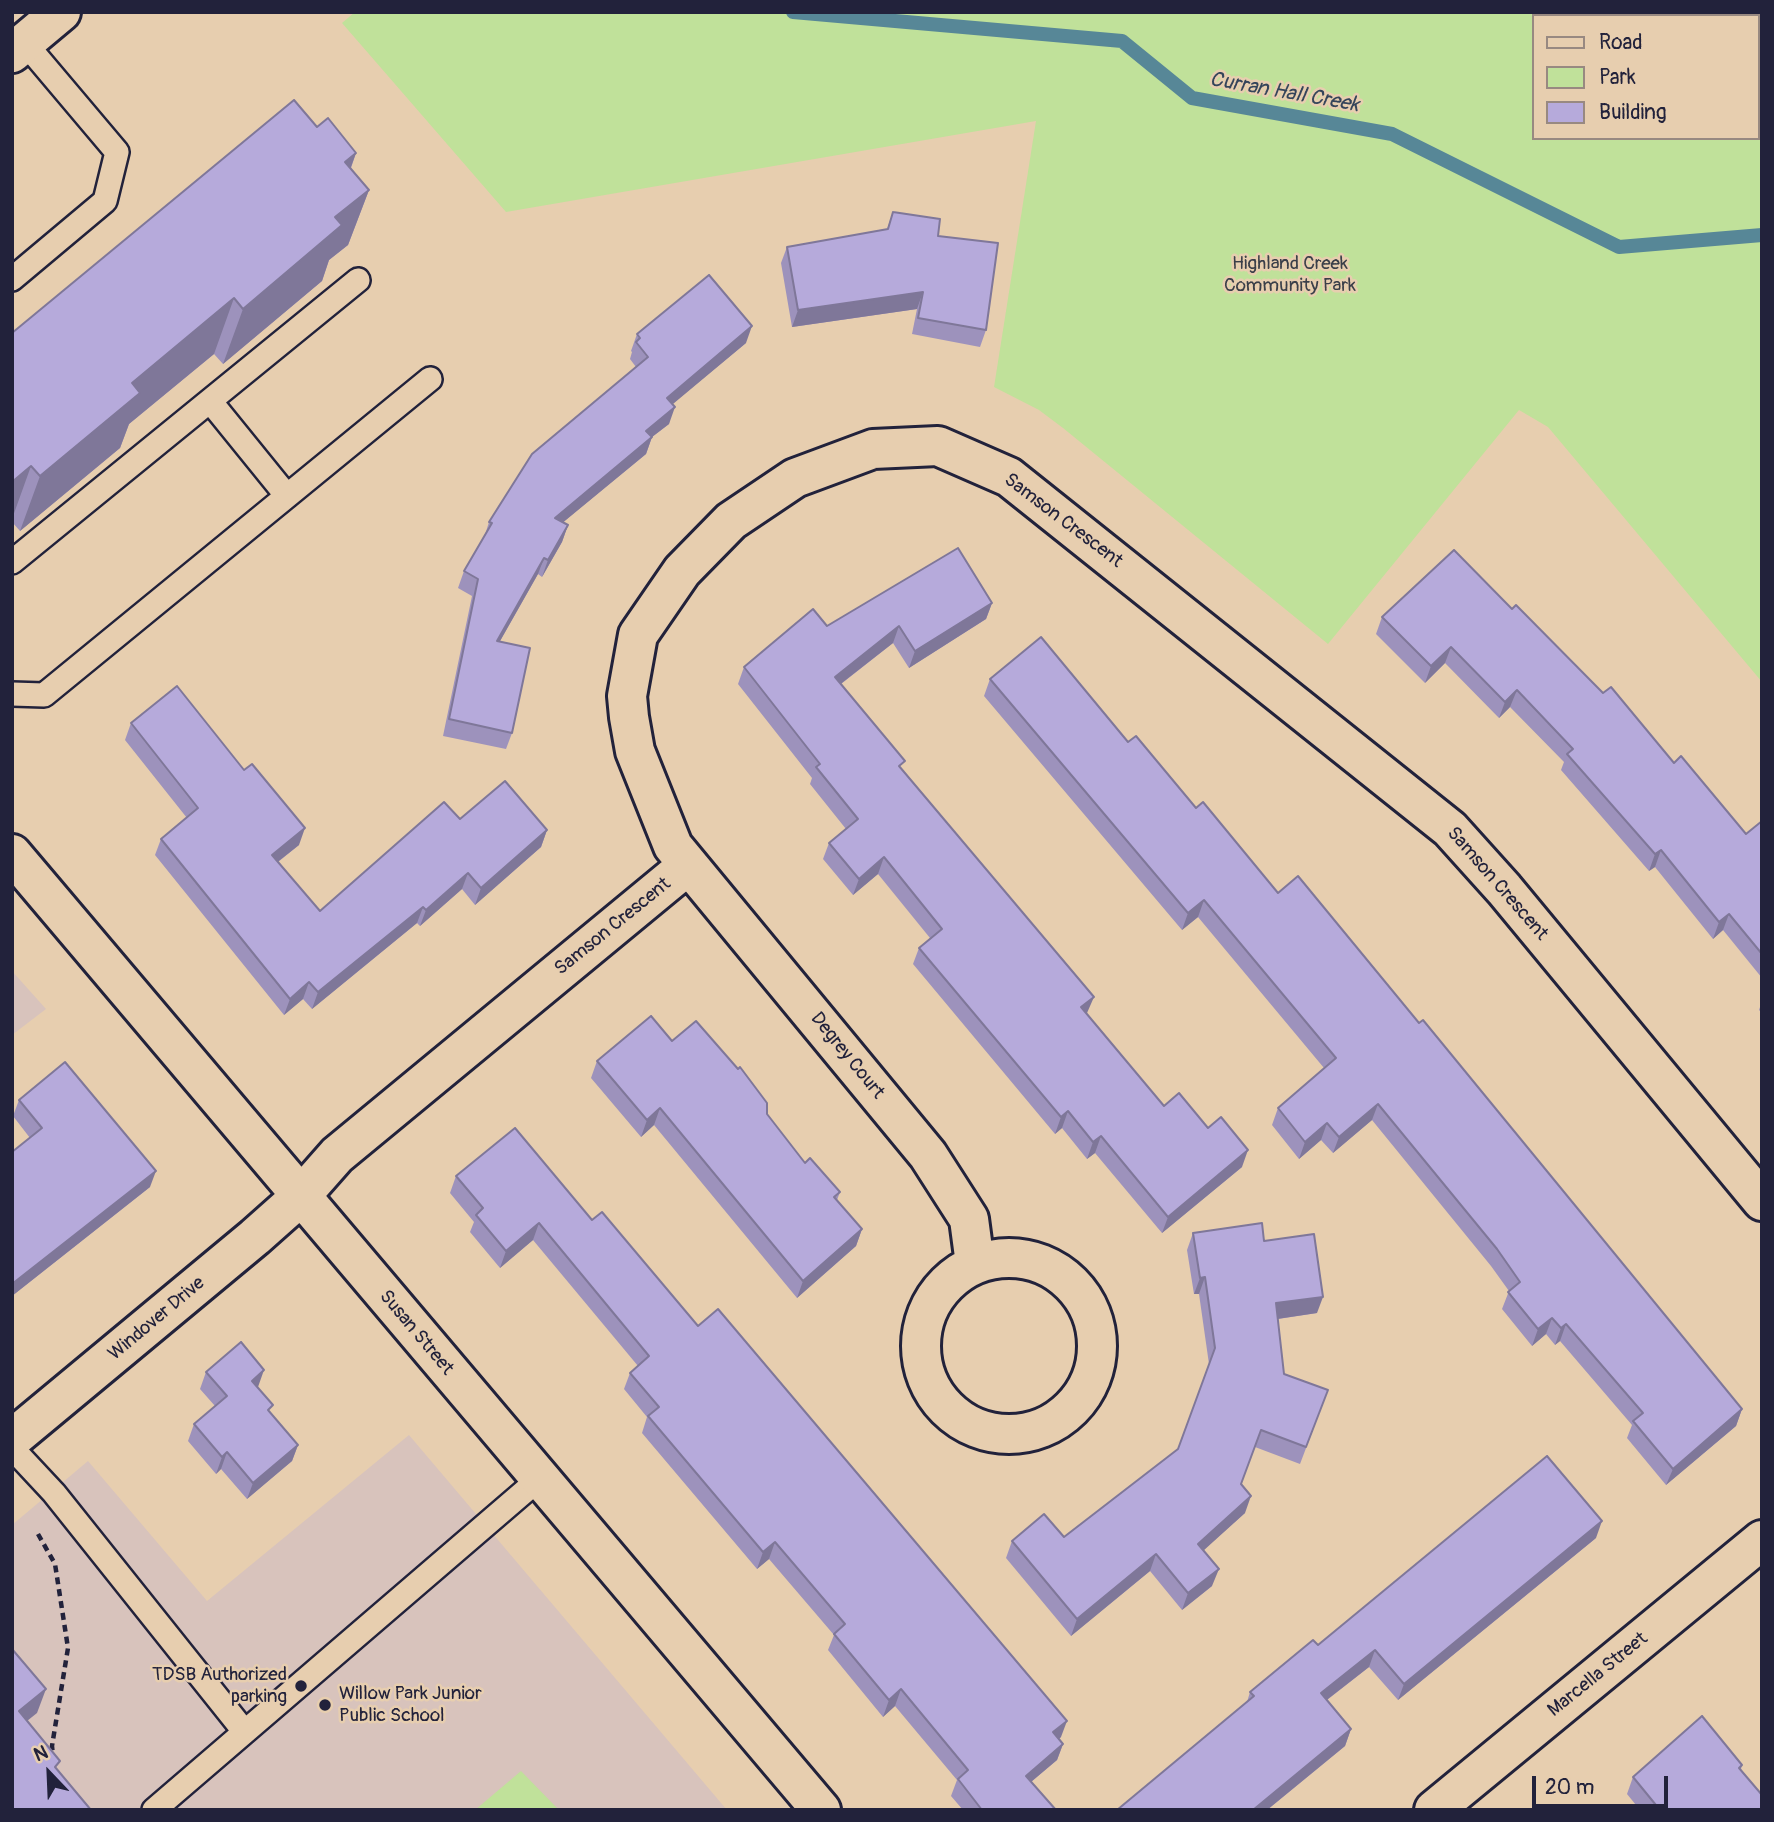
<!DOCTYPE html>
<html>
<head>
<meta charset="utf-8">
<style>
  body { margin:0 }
  #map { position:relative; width:1774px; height:1822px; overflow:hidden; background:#e7ceaf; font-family:Pangolin,sans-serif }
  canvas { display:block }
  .frame { position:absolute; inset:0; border:14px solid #22223b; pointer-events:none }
  .legend { position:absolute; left:1532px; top:14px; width:228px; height:126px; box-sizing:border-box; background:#e7ceaf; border:2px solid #988981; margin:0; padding:9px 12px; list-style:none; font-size:21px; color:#22223b }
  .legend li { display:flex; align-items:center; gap:14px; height:35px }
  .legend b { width:35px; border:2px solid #988981 }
  .north { position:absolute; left:14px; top:1738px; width:70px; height:70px; -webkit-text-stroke:5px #e7ceaf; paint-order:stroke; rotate:337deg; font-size:19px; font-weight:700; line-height:28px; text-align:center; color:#22223b }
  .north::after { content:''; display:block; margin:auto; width:24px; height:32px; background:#22223b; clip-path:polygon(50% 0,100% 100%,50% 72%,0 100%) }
  .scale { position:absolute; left:1532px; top:1776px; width:136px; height:32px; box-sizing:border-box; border:4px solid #22223b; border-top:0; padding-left:9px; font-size:21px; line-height:24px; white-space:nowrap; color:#22223b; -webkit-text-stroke:5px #e7ceaf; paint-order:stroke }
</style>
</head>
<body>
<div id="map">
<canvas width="1774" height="1822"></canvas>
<div class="frame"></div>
<ul class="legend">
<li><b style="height:9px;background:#e7ceaf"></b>Road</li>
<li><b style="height:19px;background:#c0e19a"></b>Park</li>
<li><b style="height:19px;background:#b6aadb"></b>Building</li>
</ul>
<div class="north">N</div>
<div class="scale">20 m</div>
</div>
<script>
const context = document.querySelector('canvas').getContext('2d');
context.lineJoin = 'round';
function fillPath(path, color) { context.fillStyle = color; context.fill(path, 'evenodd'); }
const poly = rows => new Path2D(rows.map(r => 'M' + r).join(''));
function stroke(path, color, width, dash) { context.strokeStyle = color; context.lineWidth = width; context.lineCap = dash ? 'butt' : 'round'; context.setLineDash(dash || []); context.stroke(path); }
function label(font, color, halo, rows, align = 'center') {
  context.font = font + ' Pangolin,sans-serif'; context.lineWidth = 5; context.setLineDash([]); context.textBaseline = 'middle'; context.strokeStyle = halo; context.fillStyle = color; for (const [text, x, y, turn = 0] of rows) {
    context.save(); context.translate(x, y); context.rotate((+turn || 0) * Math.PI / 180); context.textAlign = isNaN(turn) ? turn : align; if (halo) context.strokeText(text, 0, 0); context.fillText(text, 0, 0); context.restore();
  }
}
const built = poly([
  [12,971,46,1009,12,1035],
  [409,1435,727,1810,12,1810,12,1525,88,1461,207,1601]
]);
const green = poly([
  [355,12,1762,12,1762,682,1548,427,1519,410,1328,644,1063,428,1039,410,994,387,1036,121,506,212,342,23],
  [1534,16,1758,16,1758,138,1534,138],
  [521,1771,559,1810,475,1810]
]);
const stream = poly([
  [793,12,1122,41,1192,98,1392,134,1619,247,1762,235]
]);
const path = poly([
  [38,1534,55,1564,68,1648,52,1746,53,1756]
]);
const lane = poly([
  [12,279,105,201,117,152,25,43],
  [210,401,287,496],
  [12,562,358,280],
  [12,694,44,695,430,379],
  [12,1448,54,1493,244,1731],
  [154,1810,539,1479]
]);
const street = poly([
  [12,854,821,1810],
  '921 1346a88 88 0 1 1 176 0a88 88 0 1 1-176 0Z',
  [975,1264,969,1219,928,1155,673,846,635,751,629,717,627,696,638,635,682,571,731,521,795,478,873,449,938,446,1009,477,1450,829,1504,889,1762,1201],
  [12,1439,255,1237,300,1197,337,1155,687,866],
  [1434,1810,1762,1540]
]);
const secondary = poly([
  [12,53,61,12]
]);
const wall = poly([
  [317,127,356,153,351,168,369,190,348,245,329,260,322,281,223,364,214,354,129,424,120,448,20,531,12,522,12,333],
  [893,212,938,236,986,330,980,347,912,334,917,309,792,327,781,263,787,247,887,229],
  [637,334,746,343,672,404,669,424,652,437,646,454,563,522,568,525,562,542,542,577,538,574,500,641,512,733,506,749,443,736,472,596,458,588,464,571,484,538,489,522,636,367,630,359,632,352,631,351],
  [992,603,986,619,909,668,893,643,841,684,902,769,1087,1014,1164,1106,1208,1128,1242,1167,1162,1233,1095,1153,1087,1159,1062,1128,1055,1134,913,964,919,948,930,938,878,874,853,895,823,859,829,843,846,829,810,784,812,778,738,684,744,667,827,626],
  [1512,609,1603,693,1746,834,1762,821,1762,978,1723,930,1713,939,1655,867,1649,871,1561,770,1564,762,1510,707,1499,718,1445,663,1425,683,1376,634,1382,617],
  [990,679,1128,742,1196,808,1278,893,1419,1023,1742,1409,1736,1426,1666,1485,1627,1438,1632,1425,1560,1341,1555,1345,1546,1334,1532,1346,1502,1309,1509,1291,1491,1266,1372,1120,1333,1153,1321,1140,1299,1159,1272,1125,1278,1108,1324,1068,1198,917,1182,930,984,696],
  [131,723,299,845,278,862,320,911,460,819,547,830,541,847,475,905,462,889,420,926,417,923,312,1009,303,999,284,1015,155,855,161,839,187,818,125,740],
  [1762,1001,1762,1013,1759,1010],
  [672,1041,767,1114,805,1163,840,1192,837,1200,862,1229,856,1246,797,1298,654,1125,641,1137,591,1078,597,1061],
  [19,1100,150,1187,12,1296,12,1152,30,1138,13,1116],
  [456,1176,592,1220,698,1326,1061,1737,1059,1739,1063,1744,1057,1760,1031,1782,1056,1810,963,1810,951,1796,957,1780,895,1706,883,1717,828,1650,834,1635,769,1559,757,1569,642,1433,647,1417,624,1389,630,1373,638,1366,533,1240,500,1268,470,1232,474,1222,450,1193],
  [1193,1233,1264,1241,1317,1313,1278,1319,1284,1374,1328,1390,1300,1464,1255,1447,1241,1484,1245,1513,1203,1550,1212,1586,1182,1610,1150,1571,1071,1636,1006,1558,1012,1541,1064,1537,1178,1449,1209,1364,1199,1294,1194,1294,1187,1250],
  [206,1372,258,1387,257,1388,270,1412,298,1445,292,1461,247,1499,221,1469,216,1474,188,1441,194,1424,215,1406,200,1389],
  [1596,1538,1398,1700,1369,1667,1327,1700,1351,1729,1345,1746,1267,1810,1117,1810,1247,1702,1250,1692,1318,1645],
  [1742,1765,1741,1769,1762,1810,1640,1810,1627,1794,1633,1777]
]);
const shadedWall = poly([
  [356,153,336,208,345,162],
  [369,190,348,245,329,260,322,281,223,364,243,309,335,217],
  [923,292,917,309,792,327,798,310],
  [234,298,214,354,129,424,120,448,20,531,40,476,132,383],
  [752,326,746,343,661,414,667,398],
  [675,407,669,424,652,437,646,454,549,534,555,518,646,431],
  [31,466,12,519,12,482],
  [568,525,562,542,542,577,548,560],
  [544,558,538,574,491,657,497,641],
  [992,603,986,619,909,668,915,651],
  [899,626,893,643,829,693,835,677],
  [1451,647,1445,663,1425,683,1431,666],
  [1517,690,1510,707,1499,718,1505,702],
  [305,828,299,845,266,871,272,855],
  [547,830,541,847,475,905,481,888],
  [1661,850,1655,867,1649,871,1655,854],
  [884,857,878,874,853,895,859,879],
  [468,873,462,889,420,926,426,910],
  [1204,900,1198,917,1182,930,1188,913],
  [423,907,417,923,312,1009,318,992],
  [1729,914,1723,930,1713,939,1719,922],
  [309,982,303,999,284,1015,290,999],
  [1094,997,1087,1013,1075,1024,1081,1007],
  [1378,1104,1372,1120,1333,1153,1339,1137],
  [660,1108,654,1125,641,1137,647,1120],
  [1068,1111,1062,1128,1055,1134,1061,1117],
  [1327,1123,1321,1140,1299,1159,1305,1142],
  [1101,1136,1095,1153,1087,1159,1093,1142],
  [1248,1150,1242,1167,1162,1233,1168,1217],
  [156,1171,150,1187,12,1296,12,1284],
  [539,1223,533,1240,500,1268,506,1251],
  [862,1229,856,1246,797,1298,803,1281],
  [1205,1277,1199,1294,1194,1294,1200,1278],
  [1323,1297,1317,1313,1270,1320,1276,1303],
  [1552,1318,1546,1334,1532,1346,1538,1329],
  [1566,1324,1560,1341,1555,1345,1561,1328],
  [264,1370,258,1387,246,1398,252,1381],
  [1742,1409,1736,1426,1666,1485,1673,1469],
  [298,1445,292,1461,247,1499,253,1483],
  [227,1452,221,1469,216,1474,222,1457],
  [1251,1496,1245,1513,1192,1561,1198,1544],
  [1602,1521,1596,1538,1398,1700,1404,1684],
  [775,1542,769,1559,757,1569,763,1552],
  [1156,1554,1150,1571,1071,1636,1077,1619],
  [1219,1569,1212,1586,1182,1610,1188,1593],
  [1375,1650,1369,1667,1315,1709,1321,1693],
  [46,1689,37,1713,12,1733,19,1711],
  [901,1689,895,1706,883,1717,889,1700],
  [1067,1721,1061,1737,1047,1749,1053,1732],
  [1351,1729,1345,1746,1267,1810,1253,1810],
  [1063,1744,1057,1760,1019,1792,1026,1776]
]);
const building = poly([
  [294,100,317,127,328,118,356,153,345,162,369,190,335,217,342,225,243,309,234,298,132,383,140,393,40,476,31,466,12,482,12,333,294,100],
  [893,212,940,219,938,236,998,243,986,330,918,318,923,292,798,310,787,247,888,229,893,212],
  [709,275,752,326,667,398,675,407,646,431,652,437,555,518,568,525,548,560,544,558,497,641,530,648,512,733,449,719,478,579,464,571,492,523,489,522,532,454,648,357,636,342,640,338,637,334,709,275],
  [958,548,992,603,915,651,899,626,835,677,905,761,899,766,1094,997,1081,1007,1164,1106,1179,1093,1208,1128,1221,1117,1248,1150,1168,1217,1101,1136,1093,1142,1068,1111,1061,1117,919,948,942,929,884,857,859,879,829,843,858,819,816,767,820,764,744,667,813,609,827,626,958,548],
  [1454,550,1512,609,1516,605,1603,693,1611,687,1674,763,1681,756,1746,834,1762,821,1762,954,1729,914,1719,922,1661,850,1655,854,1567,754,1573,749,1517,690,1505,702,1451,647,1431,666,1382,617,1454,550],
  [1041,637,1128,742,1136,736,1196,808,1203,802,1278,893,1298,876,1419,1023,1423,1020,1742,1409,1673,1469,1633,1421,1643,1413,1566,1324,1561,1328,1552,1318,1538,1329,1508,1292,1520,1282,1497,1249,1378,1104,1339,1137,1327,1123,1305,1142,1278,1108,1336,1058,1204,900,1188,913,990,679,1041,637],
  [177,686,244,770,252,764,305,828,272,855,320,911,444,802,460,819,505,781,547,830,481,888,468,873,426,910,423,907,318,992,309,982,290,999,161,839,198,808,131,723,177,686],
  [651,1016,672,1041,696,1021,738,1069,740,1067,767,1103,767,1114,805,1163,810,1158,840,1192,834,1197,862,1229,803,1281,660,1108,647,1120,597,1061,651,1016],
  [65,1062,156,1171,12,1284,12,1152,42,1128,19,1100,65,1062],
  [515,1128,592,1220,602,1212,698,1326,718,1309,1067,1721,1053,1732,1063,1744,1026,1776,1056,1810,982,1810,958,1779,968,1770,901,1689,889,1700,834,1634,845,1624,775,1542,763,1552,648,1416,659,1407,630,1373,649,1356,539,1223,506,1251,476,1215,483,1208,456,1176,515,1128],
  [1262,1223,1264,1241,1314,1234,1323,1297,1276,1303,1284,1374,1328,1390,1306,1447,1261,1430,1241,1484,1251,1496,1198,1544,1219,1569,1188,1593,1156,1554,1077,1619,1012,1541,1044,1514,1064,1537,1178,1449,1215,1348,1205,1277,1200,1278,1193,1233,1262,1223],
  [241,1342,264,1370,252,1381,273,1405,268,1410,298,1445,253,1483,227,1452,222,1457,194,1424,227,1396,206,1372,241,1342],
  [1547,1456,1602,1521,1404,1684,1375,1650,1321,1693,1351,1729,1253,1810,1117,1810,1254,1696,1250,1692,1313,1640,1318,1645,1547,1456],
  [12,1649,46,1689,19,1711,60,1761,55,1767,91,1810,12,1810,12,1649],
  [1702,1716,1742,1765,1739,1768,1762,1795,1762,1810,1660,1810,1633,1777,1702,1716]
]);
const markers = [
  [301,1686,7,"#22223b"],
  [325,1705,7,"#22223b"]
];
const parkNames = [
  ["Highland Creek",1290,264],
  ["Community Park",1290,286]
];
const streetNames = [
  ["Samson Crescent",1063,521,37],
  ["Samson Crescent",1497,884,49],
  ["Samson Crescent",613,927,-39],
  ["Degrey Court",847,1056,51],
  ["Windover Drive",157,1319,-40],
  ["Susan Street",416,1333,50],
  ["Marcella Street",1598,1675,-39]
];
const poiNames = [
  ["TDSB Authorized",287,1675],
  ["parking",287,1697],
  ["Willow Park Junior",339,1694,"left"],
  ["Public School",339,1716,"left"]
];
const waterNames = [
  ["Curran Hall Creek",1284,93,10]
];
fillPath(built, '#d8c3bc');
fillPath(green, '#c0e19a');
stroke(stream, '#578797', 14);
stroke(lane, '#22223b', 28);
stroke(street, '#22223b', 44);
stroke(secondary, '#22223b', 44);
stroke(path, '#22223b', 4.5, [7, 5]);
stroke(lane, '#e7ceaf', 23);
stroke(street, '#e7ceaf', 38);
stroke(secondary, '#e7ceaf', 38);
fillPath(wall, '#9d92bc');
fillPath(shadedWall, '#7f7799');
fillPath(building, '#b6aadb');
stroke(building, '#7f7799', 2);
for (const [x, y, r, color] of markers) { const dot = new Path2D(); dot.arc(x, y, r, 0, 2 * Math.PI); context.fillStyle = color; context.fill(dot); stroke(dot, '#e7ceaf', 2.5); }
label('19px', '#3a3f49', '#e7ceaf', parkNames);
label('19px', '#22223b', '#e7ceaf', streetNames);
label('19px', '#22223b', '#e7ceaf', poiNames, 'right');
label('italic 21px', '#34445a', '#e7ceaf', waterNames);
</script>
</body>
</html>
